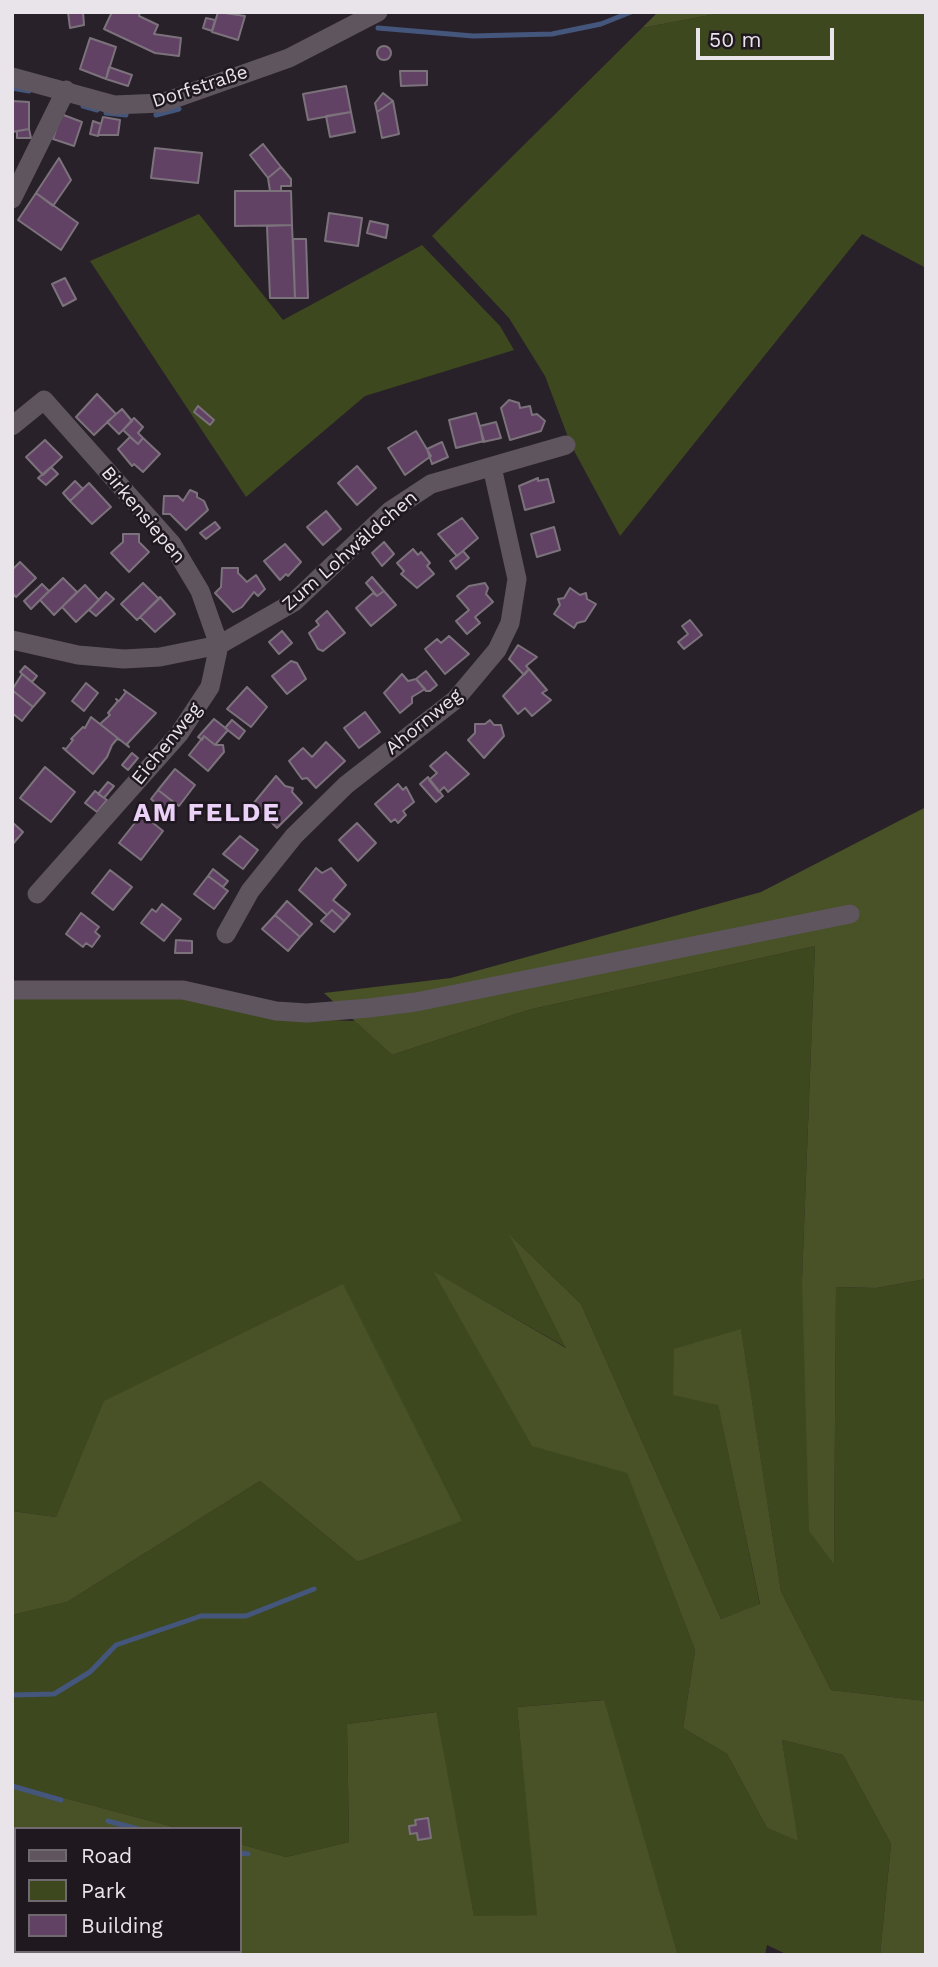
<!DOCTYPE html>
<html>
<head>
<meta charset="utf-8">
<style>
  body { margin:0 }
  #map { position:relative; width:938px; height:1967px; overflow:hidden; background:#292129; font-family:"Work Sans",sans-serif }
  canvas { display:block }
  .frame { position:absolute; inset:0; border:14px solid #e9e4e9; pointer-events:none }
  .legend { position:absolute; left:14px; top:1827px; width:228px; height:126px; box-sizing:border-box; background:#1f181f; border:2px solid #706a70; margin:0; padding:9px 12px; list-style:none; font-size:21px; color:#e9e4e9 }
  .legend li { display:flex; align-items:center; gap:14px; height:35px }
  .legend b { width:35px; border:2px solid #706a70 }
  .scale { position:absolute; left:696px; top:28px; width:138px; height:32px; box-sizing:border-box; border:4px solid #e9e4e9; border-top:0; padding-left:9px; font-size:21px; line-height:24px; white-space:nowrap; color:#e9e4e9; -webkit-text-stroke:5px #1f181f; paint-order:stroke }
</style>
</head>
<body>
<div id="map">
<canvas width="938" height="1967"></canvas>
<div class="frame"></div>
<ul class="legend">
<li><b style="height:9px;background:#5e555e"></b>Road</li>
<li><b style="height:19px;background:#3e481f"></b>Park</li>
<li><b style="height:19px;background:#614264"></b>Building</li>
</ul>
<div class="scale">50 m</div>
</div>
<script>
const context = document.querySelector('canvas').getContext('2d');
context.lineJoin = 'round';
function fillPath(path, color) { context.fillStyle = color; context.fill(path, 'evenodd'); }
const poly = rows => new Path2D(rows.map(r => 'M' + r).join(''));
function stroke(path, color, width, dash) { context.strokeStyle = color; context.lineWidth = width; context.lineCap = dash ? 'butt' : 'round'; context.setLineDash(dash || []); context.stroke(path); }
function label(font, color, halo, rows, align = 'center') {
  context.font = font + ' "Work Sans",sans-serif'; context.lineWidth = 5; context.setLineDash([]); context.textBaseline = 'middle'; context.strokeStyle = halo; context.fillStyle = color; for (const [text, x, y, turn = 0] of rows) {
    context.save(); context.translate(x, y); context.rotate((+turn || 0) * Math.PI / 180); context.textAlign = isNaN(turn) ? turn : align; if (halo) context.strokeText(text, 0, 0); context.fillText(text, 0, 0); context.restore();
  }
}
const green = poly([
  [726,12,926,12,926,268,862,234,620,536,571,445,545,376,509,318,432,236,642,28],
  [199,214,283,320,422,245,500,326,514,350,365,396,246,497,90,261],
  [815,946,802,1279,834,1563,836,1287,876,1288,926,1279,926,1701,831,1690,781,1591,741,1330,718,1404,760,1605,721,1619,581,1304,511,1236,567,1348,434,1272,532,1445,627,1472,695,1650,683,1728,727,1754,767,1828,797,1840,782,1740,843,1755,891,1844,880,1955,788,1955,767,1945,765,1955,678,1955,603,1700,517,1707,538,1915,474,1917,435,1712,347,1724,349,1842,286,1857,240,1844,240,1829,181,1829,12,1784,12,1615,67,1602,260,1481,358,1562,461,1521,105,1401,56,1517,12,1511,12,996,182,996,276,1018,355,1021,392,1055,528,1010]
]);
const forest = poly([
  [658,12,726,12,642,28],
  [926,807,926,1279,876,1288,836,1287,834,1564,809,1531,802,1279,815,946,528,1010,392,1055,324,993,451,978,761,892],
  [509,1234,581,1304,721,1619,760,1604,718,1405,673,1395,674,1349,741,1329,781,1591,831,1690,926,1701,926,1955,880,1955,891,1844,843,1755,782,1740,798,1841,767,1828,727,1754,683,1728,695,1650,627,1473,532,1446,433,1271,566,1348],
  [343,1284,462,1521,358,1562,260,1481,67,1602,12,1615,12,1511,56,1517,104,1401],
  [604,1700,678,1955,12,1955,12,1784,181,1829,16,1829,16,1951,240,1951,240,1844,286,1857,349,1842,347,1724,436,1712,474,1916,537,1915,517,1707]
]);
const stream = poly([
  [378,28,473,36,552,34,601,24,631,12],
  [12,88,29,91],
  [83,106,97,110],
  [106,113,126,115],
  [156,115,179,109],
  [12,1695,54,1694,90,1672,116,1645,201,1616,246,1616,314,1589],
  [12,1786,61,1800],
  [108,1821,138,1829],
  [240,1853,248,1854]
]);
const building = poly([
  [68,12,83,12,84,25,70,28,68,12],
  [112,12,140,12,139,16,158,25,154,34,181,38,179,56,155,53,104,29,112,12],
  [218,12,245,16,238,40,212,32,218,12],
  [206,18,215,20,212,31,203,28,206,18],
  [90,38,116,47,106,79,80,69,90,38],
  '377 53a7 7 0 1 1 14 0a7 7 0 1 1-14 0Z',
  [109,67,132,75,128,86,106,79,109,67],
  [400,71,427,71,427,85,401,86,400,71],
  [346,86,351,112,308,120,303,94,346,86],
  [383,93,393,101,377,112,375,103,383,93],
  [12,101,29,102,29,129,12,132,12,101],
  [393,101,399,134,382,138,377,112,393,101],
  [351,112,355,132,330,137,326,116,351,112],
  [61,114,82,122,74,146,53,139,61,114],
  [103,117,120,120,118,135,98,135,103,117],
  [93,121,101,124,98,136,90,134,93,121],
  [29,129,31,138,17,138,17,131,29,129],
  [263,144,281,167,268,178,250,155,263,144],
  [155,148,202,153,198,183,151,178,155,148],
  [59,158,71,180,53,206,36,193,59,158],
  [281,167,291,179,291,186,281,186,281,191,270,191,268,178,281,167],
  [235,191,291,191,292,225,235,226,235,191],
  [36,193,78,223,61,250,18,220,36,193],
  [329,213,362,218,358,246,325,241,329,213],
  [370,221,388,225,386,238,367,233,370,221],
  [292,225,295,298,270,298,267,226,292,225],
  [293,239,306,239,308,298,295,298,293,239],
  [65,278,76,299,63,306,52,284,65,278],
  [97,394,116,414,94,435,76,417,97,394],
  [509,400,519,403,520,408,530,406,532,415,537,414,545,421,541,431,510,440,501,408,509,400],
  [198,406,214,420,210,425,194,412,198,406],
  [122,409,132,421,119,434,107,422,122,409],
  [476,413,484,441,456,448,449,420,476,413],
  [134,418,143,427,138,433,143,438,138,444,123,430,134,418],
  [496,422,501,438,483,442,480,426,496,422],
  [416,431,431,456,405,475,388,448,416,431],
  [130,437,138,444,143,438,160,454,143,472,134,464,132,466,118,449,130,437],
  [45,440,62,457,43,475,26,457,45,440],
  [442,442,448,457,432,464,427,449,442,442],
  [357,466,376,488,357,505,338,483,357,466],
  [51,467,58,474,46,485,38,478,51,467],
  [538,478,538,481,548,479,554,502,525,510,519,486,538,478],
  [75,481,83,489,70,501,63,493,75,481],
  [89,483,111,507,92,524,70,501,89,483],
  [190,490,197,493,197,497,204,501,208,510,186,530,170,514,163,514,164,496,178,496,183,501,190,490],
  [326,511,341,529,323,545,307,527,326,511],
  [462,518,478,538,457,556,438,534,462,518],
  [215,522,220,528,206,539,200,533,215,522],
  [554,527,560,550,537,557,531,534,554,527],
  [123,534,139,534,139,542,149,552,129,572,111,553,123,542,123,534],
  [384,542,394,554,382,566,372,553,384,542],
  [285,544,301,562,288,576,286,574,280,580,264,561,285,544],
  [413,549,418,555,421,552,430,563,427,566,434,574,417,588,401,574,404,571,397,563,413,549],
  [463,551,469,558,456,569,450,561,463,551],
  [20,562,36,578,16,597,12,593,12,570,20,562],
  [222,568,238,568,238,573,247,582,256,575,265,589,258,596,254,592,242,607,233,612,215,593,221,587,222,568],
  [372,577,384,591,377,596,366,583,372,577],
  [63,578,77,592,54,615,40,600,63,578],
  [143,583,159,599,137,620,121,604,143,583],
  [485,583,488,588,486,594,493,602,475,617,480,623,467,634,456,621,469,610,457,596,469,586,485,583],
  [42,584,49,591,31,609,24,601,42,584],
  [85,585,99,600,76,622,62,607,85,585],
  [570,588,580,595,586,593,587,599,596,604,585,621,577,623,574,628,554,614,560,605,558,599,564,598,570,588],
  [384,591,396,605,371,626,356,608,373,593,377,596,384,591],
  [106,592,114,599,96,616,89,610,106,592],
  [160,597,175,614,155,632,140,617,160,597],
  [327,611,345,633,323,651,318,649,309,633,319,625,316,621,327,611],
  [690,620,702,635,684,649,678,642,688,634,682,626,690,620],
  [282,631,292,643,279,654,269,642,282,631],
  [449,636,469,654,445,674,425,649,437,639,441,643,449,636],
  [518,645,537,657,526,666,529,669,524,675,509,659,518,645],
  [291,661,297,663,306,679,287,694,272,676,291,661],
  [25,666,37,676,32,682,20,672,25,666],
  [529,669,547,690,542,693,551,700,532,716,525,708,518,714,503,696,529,669],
  [426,671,437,685,430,691,426,691,416,679,426,671],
  [22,674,45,693,33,707,12,690,22,674],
  [402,674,408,681,416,679,425,689,412,697,412,703,400,713,384,693,402,674],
  [86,683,98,693,84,711,72,701,86,683],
  [247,687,267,707,251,727,227,709,247,687],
  [12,690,33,707,22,721,12,713,12,690],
  [124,690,156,713,127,744,129,747,100,724,110,715,108,713,118,701,116,699,119,701,126,692,124,690],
  [365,712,380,732,359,748,344,728,365,712],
  [91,717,120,740,117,739,112,745,107,757,93,774,63,748,66,749,73,740,71,739,83,727,85,728,91,717],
  [214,719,228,730,215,745,204,736,202,740,198,737,214,719],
  [232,720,245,731,239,739,225,728,232,720],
  [490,720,494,725,501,725,504,736,484,758,468,740,475,733,475,724,485,724,490,720],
  [204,736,215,745,223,745,224,752,208,771,189,755,204,736],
  [326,742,345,761,316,788,307,778,302,779,289,761,303,748,312,757,326,742],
  [446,752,469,774,448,792,444,787,439,792,429,780,437,773,430,766,446,752],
  [132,753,138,758,128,770,122,765,132,753],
  [45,767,75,792,51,822,20,798,45,767],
  [175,769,195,785,179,806,158,790,175,769],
  [276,776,285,786,293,788,292,792,302,803,277,828,253,804,276,776],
  [428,777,443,796,436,802,420,784,428,777],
  [108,782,114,786,104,798,98,794,108,782],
  [398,784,403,790,406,787,414,802,403,811,406,815,398,823,395,819,391,822,375,804,398,784],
  [158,790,172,801,165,811,151,799,158,790],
  [95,791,107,800,97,812,85,803,95,791],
  [142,814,163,831,141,860,119,843,142,814],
  [12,822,23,832,12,845,12,822],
  [357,823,376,843,358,861,339,840,357,823],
  [240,836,258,850,243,869,223,854,240,836],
  [316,868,322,873,331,868,346,885,333,900,350,914,344,921,332,910,327,915,299,890,316,868],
  [213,869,228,881,223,887,208,876,213,869],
  [110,870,132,887,113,910,92,893,110,870],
  [208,876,228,891,214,909,194,894,208,876],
  [287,901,312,924,300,937,275,915,287,901],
  [162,904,181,919,164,941,141,923,152,909,156,912,162,904],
  [332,910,344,921,334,932,321,921,332,910],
  [81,913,99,927,95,932,100,936,92,947,86,943,83,947,66,934,81,913],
  [275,915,300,937,288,951,262,929,275,915],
  [176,940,192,941,192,953,175,953,176,940],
  [428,1818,431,1838,418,1840,417,1833,410,1834,409,1826,416,1825,415,1820,428,1818]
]);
const street = poly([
  [12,77,114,105,162,103,289,58,378,12],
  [12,199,66,90],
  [12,426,44,400,172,544,200,591,219,645,210,687,179,734,37,894],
  [12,640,78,655,124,659,160,657,219,645,294,602,390,511,431,484,566,445],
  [226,934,250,891,294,836,346,785,455,700,497,650,510,623,517,579,492,467],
  [12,990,183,990,276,1011,307,1013,369,1008,416,1002,850,914]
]);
const streetNames = [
  ["Dorfstraße",200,87,-18],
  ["Birkensiepen",143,515,50],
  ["Zum Lohwäldchen",350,551,-41],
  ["Ahornweg",424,722,-39],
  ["Eichenweg",167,744,-51]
];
const districtNames = [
  ["AM FELDE",207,813]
];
fillPath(green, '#3e481f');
fillPath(forest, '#485226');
stroke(stream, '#44567c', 5);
fillPath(building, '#614264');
stroke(building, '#7b727b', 2);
stroke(street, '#5e555e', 19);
label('19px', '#e9e4e9', '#1f181f', streetNames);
context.letterSpacing = '2px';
label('bold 26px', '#ebd1f8', '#1f181f', districtNames);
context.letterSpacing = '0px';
</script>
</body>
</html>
